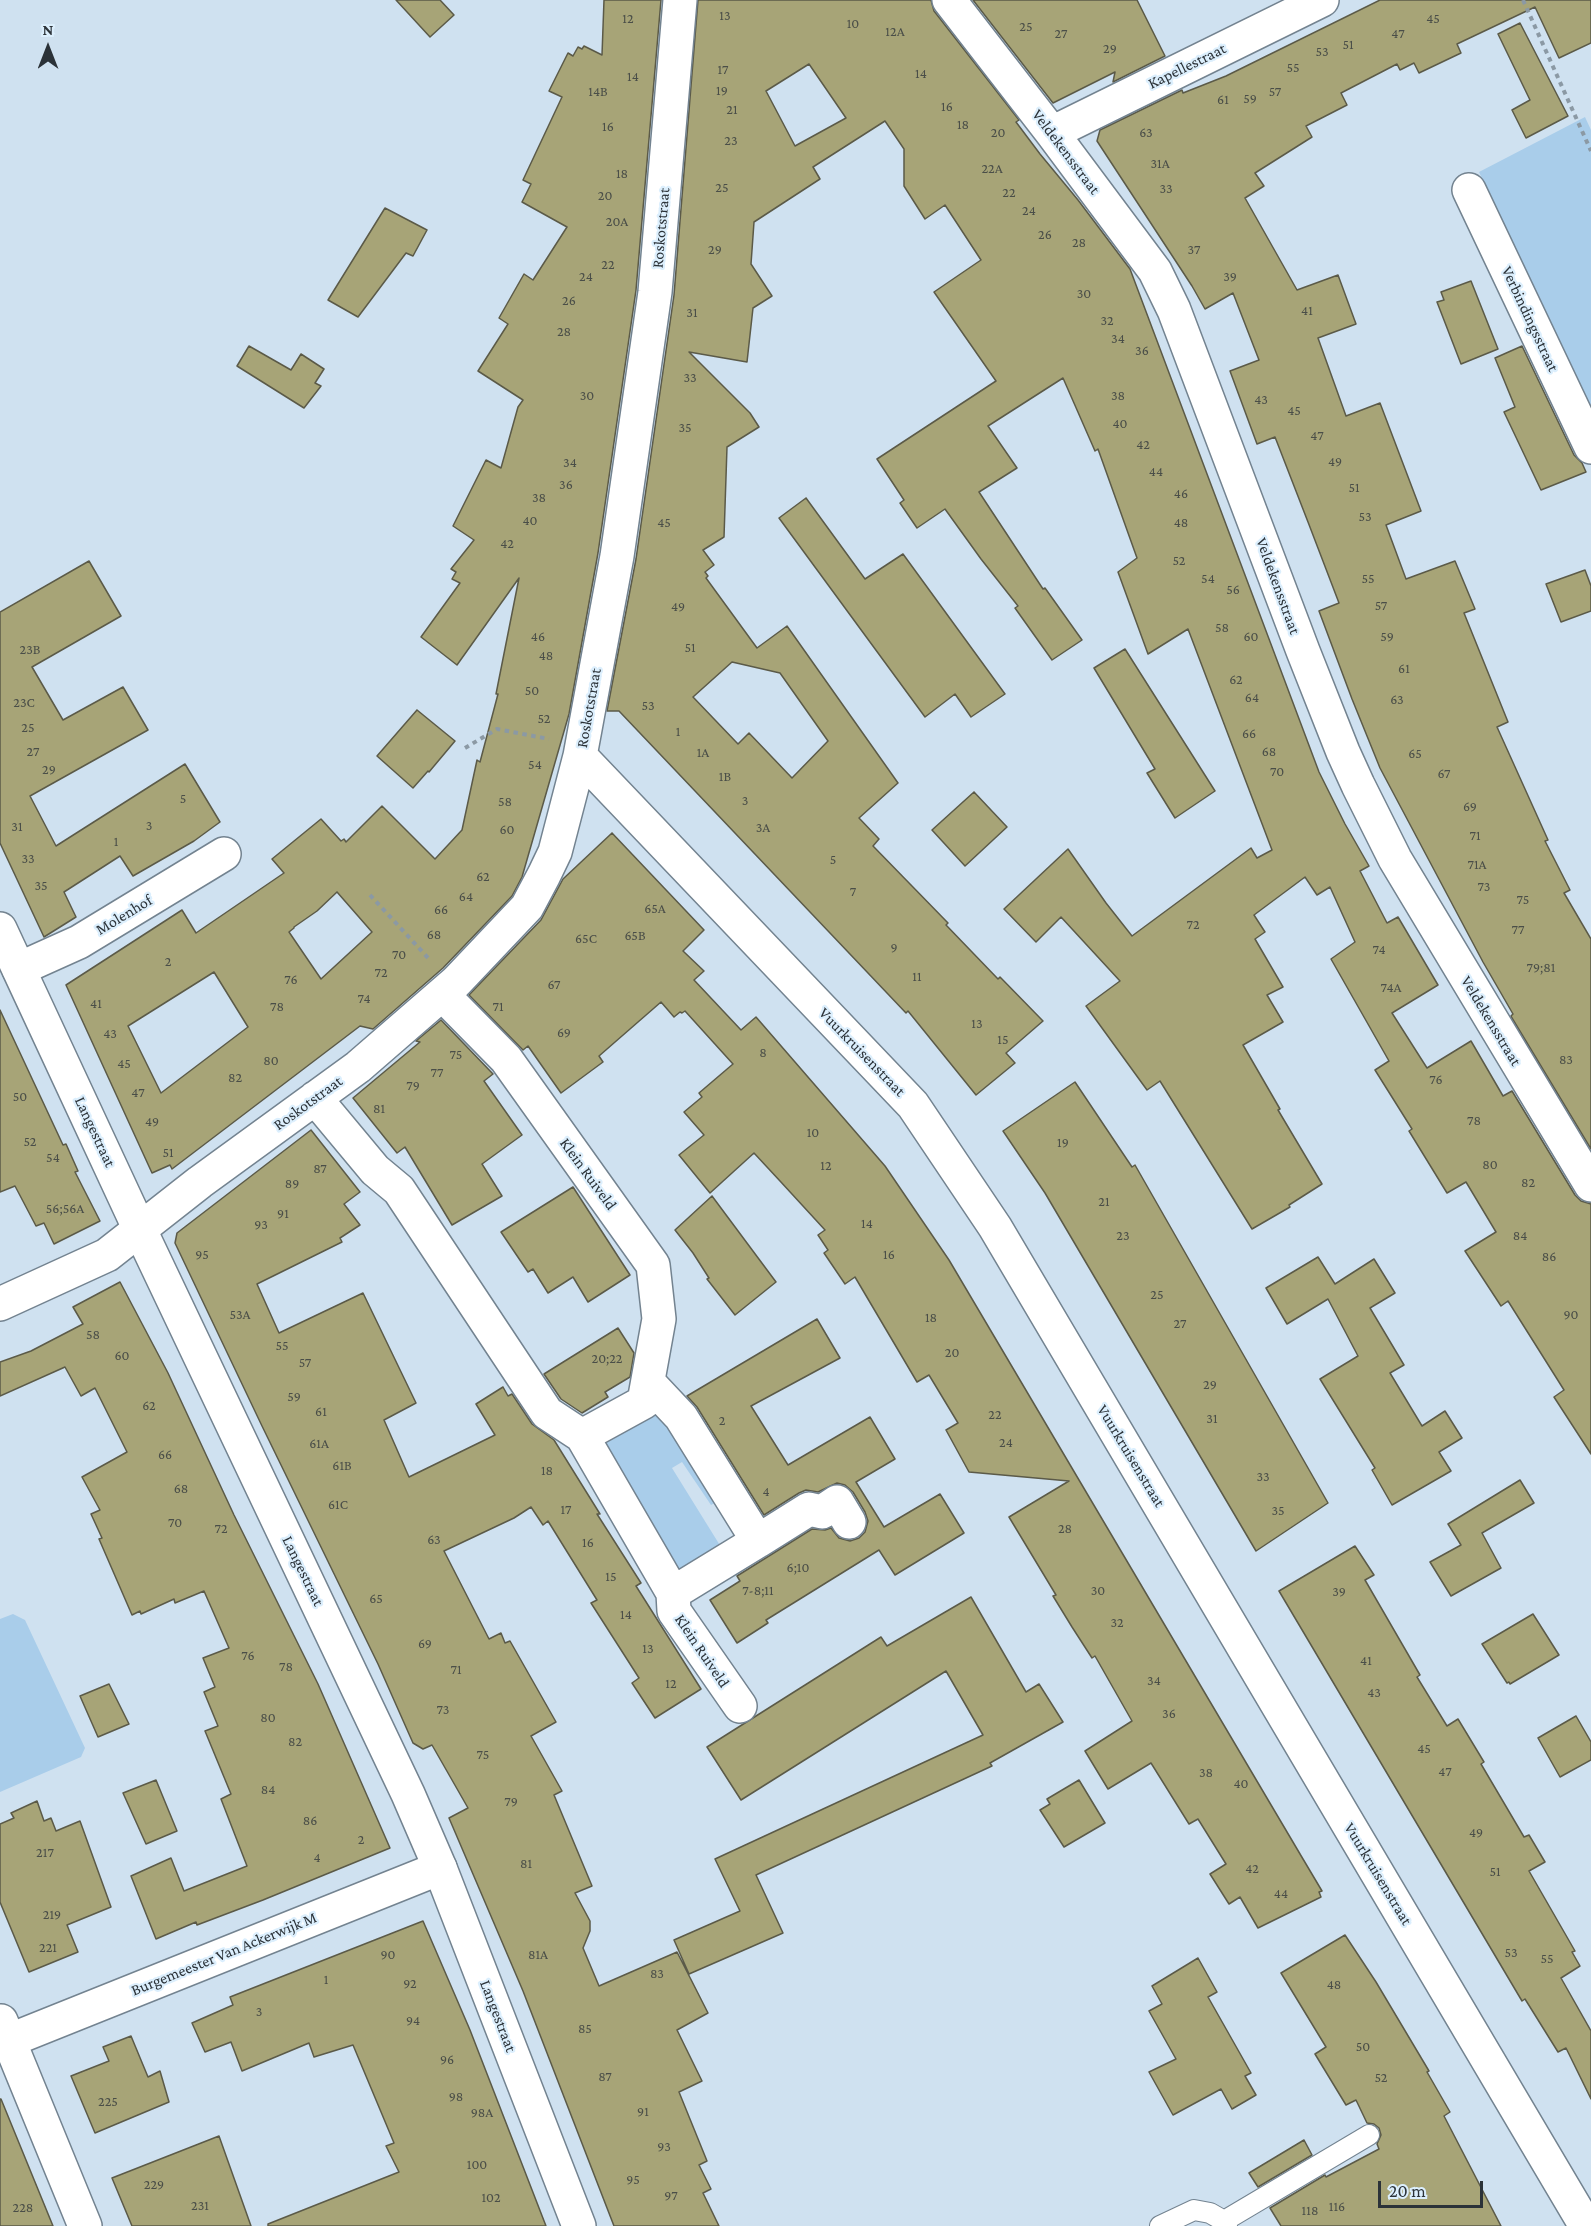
<!DOCTYPE html>
<html>
<head>
<meta charset="utf-8">
<style>
  body { margin:0 }
  #map { position:relative; width:1591px; height:2226px; overflow:hidden; background:#cfe1f0; font-family:"Crimson Pro",serif }
  canvas { display:block }
  .north { position:absolute; left:18px; top:18px; width:60px; height:60px; -webkit-text-stroke:4px #dceffd; paint-order:stroke; rotate:0deg; font-size:16px; font-weight:700; line-height:24px; text-align:center; color:#2b3238 }
  .north::after { content:''; display:block; margin:auto; width:21px; height:27px; background:#2b3238; clip-path:polygon(50% 0,100% 100%,50% 72%,0 100%) }
  .scale { position:absolute; left:1378px; top:2181px; width:105px; height:27px; box-sizing:border-box; border:3px solid #2b3238; border-top:0; padding-left:8px; font-size:18px; line-height:21px; white-space:nowrap; color:#2b3238; -webkit-text-stroke:4px #dceffd; paint-order:stroke }
</style>
</head>
<body>
<div id="map">
<canvas width="1591" height="2226"></canvas>
<div class="north">N</div>
<div class="scale">20 m</div>
</div>
<script>
const context = document.querySelector('canvas').getContext('2d');
context.lineJoin = 'round';
function fillPath(path, color) { context.fillStyle = color; context.fill(path, 'evenodd'); }
const poly = rows => new Path2D(rows.map(r => 'M' + r).join(''));
function stroke(path, color, width, dash) { context.strokeStyle = color; context.lineWidth = width; context.lineCap = dash ? 'butt' : 'round'; context.setLineDash(dash || []); context.stroke(path); }
function label(font, color, halo, rows, align = 'center') {
  context.font = font + ' "Crimson Pro",serif'; context.lineWidth = 4.5; context.setLineDash([]); context.textBaseline = 'middle'; context.strokeStyle = halo; context.fillStyle = color; for (const [text, x, y, turn = 0] of rows) {
    context.save(); context.translate(x, y); context.rotate((+turn || 0) * Math.PI / 180); context.textAlign = isNaN(turn) ? turn : align; if (halo) context.strokeText(text, 0, 0); context.fillText(text, 0, 0); context.restore();
  }
}
const green = poly([
  [1585,117,1591,130,1591,408,1479,172],
  [660,1407,720,1500,711,1505,682,1462,672,1468,721,1547,679,1573,605,1443,610,1436],
  [13,1614,25,1620,85,1748,81,1757,0,1792,0,1619]
]);
const building = poly([
  [396,0,440,0,454,15,430,37,396,0],
  [604,0,661,0,636,290,598,553,569,714,522,877,512,896,443,968,373,1029,360,1026,172,1169,170,1165,152,1173,66,985,182,910,196,933,284,873,272,859,321,819,341,841,344,839,346,842,382,806,435,859,462,830,477,760,480,762,498,694,496,694,519,578,457,665,421,637,460,583,452,579,456,572,451,569,474,540,453,526,486,460,501,468,518,407,523,400,478,371,508,324,499,318,524,274,533,280,567,227,522,202,531,184,523,180,562,97,549,91,568,53,573,56,578,47,582,49,584,46,602,55,604,0],
  [337,892,372,932,321,979,289,932,294,928,294,927,317,911,337,892],
  [214,972,248,1027,161,1093,128,1026,214,972],
  [698,0,931,0,934,11,1019,120,1016,122,1040,154,1078,200,1130,269,1319,772,1345,824,1369,866,1360,871,1387,923,1398,917,1438,985,1392,1013,1427,1068,1471,1041,1503,1096,1512,1091,1575,1195,1581,1201,1591,1204,1591,1454,1554,1397,1564,1390,1508,1301,1501,1306,1465,1251,1496,1232,1466,1182,1447,1193,1409,1131,1412,1129,1375,1070,1389,1061,1331,959,1355,942,1330,887,1317,895,1305,877,1254,915,1265,932,1255,939,1283,987,1267,995,1283,1022,1243,1045,1280,1109,1278,1110,1322,1184,1289,1205,1290,1207,1252,1229,1160,1081,1147,1090,1086,1006,1120,981,1061,917,1036,942,1004,909,1068,849,1106,903,1132,936,1251,848,1257,858,1272,850,1188,629,1148,654,1118,572,1137,558,1098,449,1095,451,1063,378,988,426,1017,468,979,492,1043,589,1045,588,1082,640,1052,660,1015,608,1018,606,981,559,945,509,917,528,900,503,904,500,877,459,996,381,934,292,981,260,945,205,925,219,904,186,904,149,885,121,813,167,820,179,754,222,751,264,772,296,753,308,747,362,689,352,750,413,759,427,727,447,724,537,703,550,714,565,705,572,708,576,706,578,757,648,787,626,898,783,859,818,879,839,873,846,948,923,946,925,998,979,1000,977,1043,1021,1006,1053,1015,1063,976,1095,908,1011,906,1013,619,711,607,711,636,559,674,295,698,0],
  [809,64,846,118,795,146,766,91,809,64],
  [732,662,780,673,828,741,792,778,749,733,738,744,693,697,732,662],
  [973,0,1137,0,1165,56,1113,82,1115,72,1053,103,973,0],
  [1380,0,1591,0,1591,43,1559,58,1535,7,1457,44,1461,53,1419,73,1414,63,1400,70,1397,64,1341,93,1347,105,1306,126,1312,137,1255,173,1264,186,1245,198,1297,290,1338,275,1356,324,1318,338,1346,416,1380,403,1421,511,1386,525,1406,579,1455,561,1475,609,1464,613,1508,722,1497,727,1548,840,1545,841,1570,890,1564,893,1591,939,1591,1149,1512,1018,1511,1016,1513,1014,1483,962,1380,768,1352,699,1319,611,1339,603,1308,522,1275,437,1257,444,1230,371,1259,360,1233,293,1205,309,1192,286,1097,141,1100,130,1182,90,1183,93,1226,76,1380,0],
  [1520,23,1568,116,1526,138,1512,110,1530,100,1498,34,1520,23],
  [385,208,427,230,413,256,406,253,358,317,328,300,385,208],
  [1471,281,1498,349,1461,364,1437,302,1444,300,1441,292,1471,281],
  [249,346,291,370,301,354,324,369,315,383,321,386,304,408,237,366,249,346],
  [1522,346,1574,455,1582,463,1586,472,1541,490,1504,412,1515,407,1495,358,1522,346],
  [806,498,865,579,903,554,1005,694,971,717,955,694,925,717,779,518,806,498],
  [89,561,121,616,32,667,63,720,123,687,148,730,30,796,56,846,185,764,220,822,194,841,133,876,120,856,64,892,76,917,44,937,0,843,0,612,89,561],
  [1585,570,1591,586,1591,611,1561,622,1546,584,1585,570],
  [1125,649,1215,791,1175,818,1147,773,1155,769,1094,668,1125,649],
  [417,710,455,741,429,772,428,771,413,788,377,756,417,710],
  [974,792,1007,827,965,866,932,830,974,792],
  [612,833,704,930,683,951,704,971,694,980,741,1030,756,1017,885,1166,949,1260,1303,1859,1322,1891,1319,1892,1321,1897,1258,1928,1240,1897,1229,1904,1210,1874,1226,1864,1198,1819,1189,1824,1151,1763,1108,1789,1085,1751,1132,1721,1095,1656,1092,1658,1072,1627,1053,1596,1056,1595,1009,1517,1069,1481,969,1472,946,1430,958,1423,929,1375,917,1382,855,1277,845,1284,824,1253,828,1250,818,1235,825,1230,780,1181,754,1153,710,1193,679,1155,704,1135,684,1112,702,1097,699,1093,733,1064,685,1011,682,1013,680,1012,674,1017,661,1002,599,1056,603,1062,561,1093,528,1046,523,1050,469,995,541,920,563,879,612,833],
  [0,1010,63,1145,66,1144,78,1171,75,1172,100,1221,54,1244,44,1223,36,1226,15,1186,0,1192,0,1010],
  [441,1020,493,1074,484,1081,522,1135,482,1164,502,1196,452,1225,405,1147,397,1153,353,1098,420,1042,416,1041,441,1020],
  [1075,1082,1132,1167,1135,1165,1328,1503,1256,1551,1045,1193,1003,1131,1075,1082],
  [311,1130,360,1192,344,1204,360,1225,340,1238,342,1242,257,1284,279,1333,363,1293,416,1403,384,1420,409,1477,495,1435,476,1404,503,1387,508,1396,512,1394,532,1424,554,1440,600,1514,597,1514,641,1583,636,1586,701,1689,655,1718,632,1683,639,1678,591,1603,597,1600,548,1521,543,1525,531,1507,514,1518,444,1551,489,1639,501,1633,505,1643,510,1641,556,1722,531,1736,562,1791,554,1795,592,1886,575,1893,590,1921,590,1931,583,1948,599,1986,677,1952,708,2013,677,2030,702,2081,679,2092,707,2161,699,2165,711,2189,703,2193,719,2226,614,2226,523,1991,449,1818,468,1808,432,1745,423,1749,413,1743,378,1664,262,1426,175,1243,177,1233,311,1130],
  [573,1187,630,1275,588,1302,573,1277,548,1293,533,1269,528,1272,501,1232,573,1187],
  [712,1196,776,1282,735,1315,707,1279,709,1278,693,1253,675,1230,712,1196],
  [1318,1257,1335,1284,1374,1259,1395,1293,1370,1308,1404,1365,1390,1373,1422,1426,1445,1411,1462,1438,1439,1452,1451,1471,1392,1505,1372,1470,1375,1468,1320,1379,1358,1356,1328,1299,1287,1324,1266,1288,1318,1257],
  [120,1282,168,1373,234,1515,318,1684,390,1848,263,1900,197,1925,196,1922,156,1939,131,1876,171,1858,184,1891,247,1866,221,1799,231,1794,205,1731,218,1726,204,1692,215,1687,203,1658,229,1648,204,1591,175,1603,174,1599,141,1614,140,1611,132,1615,99,1539,102,1538,91,1514,100,1510,82,1477,127,1452,95,1388,81,1396,65,1367,0,1396,0,1362,31,1351,83,1324,73,1307,120,1282],
  [817,1319,840,1358,751,1406,788,1465,870,1417,895,1459,856,1482,884,1527,940,1494,964,1533,895,1575,879,1550,766,1620,768,1623,737,1643,710,1600,740,1581,737,1576,812,1529,825,1530,831,1528,839,1538,850,1541,859,1538,865,1532,868,1521,865,1512,853,1492,845,1485,837,1483,818,1492,806,1490,799,1493,764,1515,697,1407,687,1396,817,1319],
  [618,1328,634,1353,630,1377,605,1392,608,1397,582,1413,561,1399,544,1374,618,1328],
  [1520,1480,1534,1503,1482,1533,1501,1568,1451,1596,1430,1562,1461,1545,1448,1524,1520,1480],
  [1355,1546,1374,1575,1365,1580,1420,1675,1417,1677,1447,1726,1458,1719,1484,1762,1481,1764,1524,1837,1529,1835,1545,1862,1529,1871,1575,1951,1572,1952,1580,1966,1561,1978,1591,2031,1591,2099,1566,2048,1558,2052,1525,1999,1522,2001,1279,1591,1355,1546],
  [971,1597,1026,1692,1039,1684,1063,1722,990,1763,992,1766,756,1875,783,1933,689,1974,674,1940,740,1911,715,1859,983,1735,946,1671,741,1800,707,1747,881,1637,887,1646,971,1597],
  [1533,1614,1559,1655,1510,1684,1509,1682,1507,1683,1482,1644,1533,1614],
  [109,1684,129,1724,98,1737,80,1696,109,1684],
  [1576,1716,1591,1742,1591,1760,1560,1777,1538,1738,1576,1716],
  [156,1780,177,1831,146,1844,123,1793,156,1780],
  [1079,1780,1105,1823,1064,1847,1040,1810,1050,1804,1047,1799,1079,1780],
  [37,1801,44,1821,51,1818,56,1831,80,1821,111,1907,67,1925,78,1952,29,1972,0,1902,0,1824,14,1818,11,1813,37,1801],
  [423,1921,470,2030,546,2226,268,2226,268,2224,399,2172,386,2146,394,2143,353,2045,314,2057,309,2043,242,2071,231,2042,205,2052,192,2023,233,2005,230,1997,423,1921],
  [1345,1935,1376,1982,1429,2071,1427,2072,1450,2112,1444,2116,1501,2226,1281,2226,1270,2208,1325,2175,1326,2177,1379,2149,1377,2144,1381,2135,1379,2128,1374,2124,1367,2123,1356,2100,1346,2105,1315,2054,1326,2047,1281,1973,1345,1935],
  [1198,1958,1217,1992,1208,1997,1251,2073,1245,2076,1256,2095,1232,2109,1221,2089,1173,2115,1149,2072,1176,2059,1149,2011,1162,2004,1152,1986,1198,1958],
  [131,2036,148,2077,160,2071,169,2102,95,2133,71,2076,109,2061,103,2047,131,2036],
  [0,2099,1,2099,53,2226,0,2226,0,2099],
  [219,2136,251,2226,132,2226,112,2178,219,2136],
  [1304,2140,1312,2155,1258,2187,1249,2173,1304,2140]
]);
const path = poly([
  [1523,0,1591,151],
  [465,748,497,729,549,739],
  [370,895,430,960]
]);
const service = poly([
  [1224,2221,1369,2135],
  [1160,2226,1194,2210,1210,2213,1224,2221,1227,2226]
]);
const minor = poly([
  [949,0,1052,133,1155,271,1174,310,1303,651,1343,752,1358,785,1395,859,1591,1185],
  [1052,133,1322,0],
  [1469,190,1591,447],
  [580,756,913,1105,995,1227,1586,2226],
  [19,969,79,942,224,854],
  [315,1098,375,1170,399,1190,547,1413,582,1436,644,1402,659,1319,653,1265,506,1059,443,995],
  [0,1304,107,1255,200,1182,358,1067,456,982,527,907,544,875,555,852,580,756,617,556,655,292,680,0],
  [649,1383,681,1417,758,1541,673,1593],
  [582,1436,673,1593,674,1611,740,1706],
  [758,1541,809,1509,822,1512,837,1502,849,1522],
  [1,2021,85,2226],
  [8,2041,440,1868]
]);
const tertiary = poly([
  [0,929,140,1230,408,1794,440,1868,579,2226]
]);
const numberNames = [
  ["13",725,16],
  ["12",628,19],
  ["45",1433,19],
  ["10",853,24],
  ["25",1026,27],
  ["12A",895,32],
  ["27",1061,34],
  ["47",1398,34],
  ["51",1348,45],
  ["29",1110,49],
  ["53",1322,52],
  ["55",1293,68],
  ["17",723,70],
  ["14",921,74],
  ["14",633,77],
  ["19",722,91],
  ["14B",598,92],
  ["57",1275,92],
  ["59",1250,99],
  ["61",1223,100],
  ["16",947,107],
  ["21",732,110],
  ["18",963,125],
  ["16",608,127],
  ["20",998,133],
  ["63",1146,133],
  ["23",731,141],
  ["31A",1160,164],
  ["22A",992,169],
  ["18",622,174],
  ["25",722,188],
  ["33",1166,189],
  ["22",1009,193],
  ["20",605,196],
  ["24",1029,211],
  ["20A",617,222],
  ["26",1045,235],
  ["28",1079,243],
  ["29",715,250],
  ["37",1194,250],
  ["22",608,265],
  ["24",586,277],
  ["39",1230,277],
  ["30",1084,294],
  ["26",569,301],
  ["41",1307,311],
  ["31",692,313],
  ["32",1107,321],
  ["28",564,332],
  ["34",1118,339],
  ["36",1142,351],
  ["33",690,378],
  ["30",587,396],
  ["38",1118,396],
  ["43",1261,400],
  ["45",1294,411],
  ["40",1120,424],
  ["35",685,428],
  ["47",1317,436],
  ["42",1143,445],
  ["49",1335,462],
  ["34",570,463],
  ["44",1156,472],
  ["36",566,485],
  ["51",1354,488],
  ["46",1181,494],
  ["38",539,498],
  ["53",1365,517],
  ["40",530,521],
  ["45",664,523],
  ["48",1181,523],
  ["42",507,544],
  ["52",1179,561],
  ["54",1208,579],
  ["55",1368,579],
  ["56",1233,590],
  ["57",1381,606],
  ["49",678,607],
  ["58",1222,628],
  ["46",538,637],
  ["60",1251,637],
  ["59",1387,637],
  ["51",690,648],
  ["23B",30,650],
  ["48",546,656],
  ["61",1404,669],
  ["62",1236,680],
  ["50",532,691],
  ["64",1252,698],
  ["63",1397,700],
  ["23C",24,703],
  ["53",648,706],
  ["52",544,719],
  ["25",28,728],
  ["1",678,732],
  ["66",1249,734],
  ["27",33,752],
  ["68",1269,752],
  ["1A",703,753],
  ["65",1415,754],
  ["54",535,765],
  ["29",49,770],
  ["70",1277,772],
  ["67",1444,774],
  ["1B",725,777],
  ["5",183,799],
  ["3",745,801],
  ["58",505,802],
  ["69",1470,807],
  ["3",149,826],
  ["31",17,827],
  ["3A",763,828],
  ["60",507,830],
  ["71",1475,836],
  ["1",116,842],
  ["33",28,859],
  ["5",833,860],
  ["71A",1477,865],
  ["62",483,877],
  ["35",41,886],
  ["73",1484,887],
  ["7",853,892],
  ["64",466,897],
  ["75",1523,900],
  ["65A",655,909],
  ["66",441,910],
  ["72",1193,925],
  ["77",1518,930],
  ["68",434,935],
  ["65B",635,936],
  ["65C",586,939],
  ["9",894,948],
  ["74",1379,950],
  ["70",399,955],
  ["2",168,962],
  ["79;81",1541,968],
  ["72",381,973],
  ["11",917,977],
  ["76",291,980],
  ["67",554,985],
  ["74A",1391,988],
  ["74",364,999],
  ["41",96,1004],
  ["78",277,1007],
  ["71",498,1007],
  ["13",977,1024],
  ["69",564,1033],
  ["43",110,1034],
  ["15",1003,1040],
  ["8",763,1053],
  ["75",456,1055],
  ["83",1566,1060],
  ["80",271,1061],
  ["45",124,1064],
  ["77",437,1073],
  ["82",235,1078],
  ["76",1436,1080],
  ["79",413,1086],
  ["47",138,1093],
  ["50",20,1097],
  ["81",379,1109],
  ["78",1474,1121],
  ["49",152,1122],
  ["10",813,1133],
  ["52",30,1142],
  ["19",1063,1143],
  ["51",168,1153],
  ["54",53,1158],
  ["80",1490,1165],
  ["12",826,1166],
  ["87",320,1169],
  ["82",1528,1183],
  ["89",292,1184],
  ["21",1104,1202],
  ["56;56A",65,1209],
  ["91",283,1214],
  ["14",867,1224],
  ["93",261,1225],
  ["23",1123,1236],
  ["84",1520,1236],
  ["95",202,1255],
  ["16",889,1255],
  ["86",1549,1257],
  ["25",1157,1295],
  ["53A",240,1315],
  ["90",1571,1315],
  ["18",931,1318],
  ["27",1180,1324],
  ["58",93,1335],
  ["55",282,1346],
  ["20",952,1353],
  ["60",122,1356],
  ["20;22",607,1359],
  ["57",305,1363],
  ["29",1210,1385],
  ["59",294,1397],
  ["62",149,1406],
  ["61",321,1412],
  ["22",995,1415],
  ["31",1212,1419],
  ["2",722,1421],
  ["24",1006,1443],
  ["61A",319,1444],
  ["66",165,1455],
  ["61B",342,1466],
  ["18",547,1471],
  ["33",1263,1477],
  ["68",181,1489],
  ["4",766,1492],
  ["61C",338,1505],
  ["17",566,1510],
  ["35",1278,1511],
  ["70",175,1523],
  ["72",221,1529],
  ["28",1065,1529],
  ["63",434,1540],
  ["16",588,1543],
  ["6;10",798,1568],
  ["15",611,1577],
  ["7-8;11",758,1591],
  ["30",1098,1591],
  ["39",1339,1592],
  ["65",376,1599],
  ["14",626,1615],
  ["32",1117,1623],
  ["69",425,1644],
  ["13",648,1649],
  ["76",248,1656],
  ["41",1366,1661],
  ["78",286,1667],
  ["71",456,1670],
  ["34",1154,1681],
  ["12",671,1684],
  ["43",1374,1693],
  ["73",443,1710],
  ["36",1169,1714],
  ["80",268,1718],
  ["82",295,1742],
  ["45",1424,1749],
  ["75",483,1755],
  ["47",1445,1772],
  ["38",1206,1773],
  ["40",1241,1784],
  ["84",268,1790],
  ["79",511,1802],
  ["86",310,1821],
  ["49",1476,1833],
  ["2",361,1840],
  ["217",45,1853],
  ["4",317,1858],
  ["81",526,1864],
  ["42",1252,1869],
  ["51",1495,1872],
  ["44",1281,1894],
  ["219",52,1915],
  ["221",48,1948],
  ["53",1511,1953],
  ["90",388,1955],
  ["81A",538,1955],
  ["55",1547,1959],
  ["83",657,1974],
  ["1",326,1980],
  ["92",410,1984],
  ["48",1334,1985],
  ["3",259,2012],
  ["94",413,2021],
  ["85",585,2029],
  ["50",1363,2047],
  ["96",447,2060],
  ["87",605,2077],
  ["52",1381,2078],
  ["98",456,2097],
  ["225",108,2102],
  ["91",643,2112],
  ["98A",482,2113],
  ["93",664,2147],
  ["100",477,2165],
  ["95",633,2180],
  ["229",154,2185],
  ["97",671,2196],
  ["102",491,2198],
  ["231",200,2206],
  ["116",1337,2207],
  ["228",23,2208],
  ["118",1310,2211]
];
const streetNames = [
  ["Kapellestraat",1187,66,-26],
  ["Veldekensstraat",1066,152,53],
  ["Roskotstraat",661,228,-85],
  ["Verbindingsstraat",1530,319,65],
  ["Veldekensstraat",1278,586,70],
  ["Roskotstraat",589,708,-80],
  ["Molenhof",124,915,-31],
  ["Veldekensstraat",1491,1021,59],
  ["Vuurkruisenstraat",862,1052,46],
  ["Roskotstraat",308,1103,-36],
  ["Langestraat",95,1132,65],
  ["Klein Ruiveld",588,1174,54],
  ["Vuurkruisenstraat",1131,1456,59],
  ["Langestraat",303,1571,64],
  ["Klein Ruiveld",702,1651,56],
  ["Vuurkruisenstraat",1378,1874,59],
  ["Burgemeester Van Ackerwijk M",224,1954,-22],
  ["Langestraat",498,2016,69]
];
fillPath(green, '#a9cdea');
fillPath(building, '#a7a477');
stroke(building, '#5b5a48', 1.5);
stroke(service, '#738390', 22);
stroke(minor, '#738390', 36);
stroke(tertiary, '#738390', 36);
stroke(path, '#8b99a4', 4, [4.5, 4.5]);
stroke(service, '#fff', 20);
stroke(minor, '#fff', 33);
stroke(tertiary, '#fff', 33);
label('14px', '#4a4e48', null, numberNames);
label('16px', '#2b3238', '#dceffd', streetNames);
</script>
</body>
</html>
